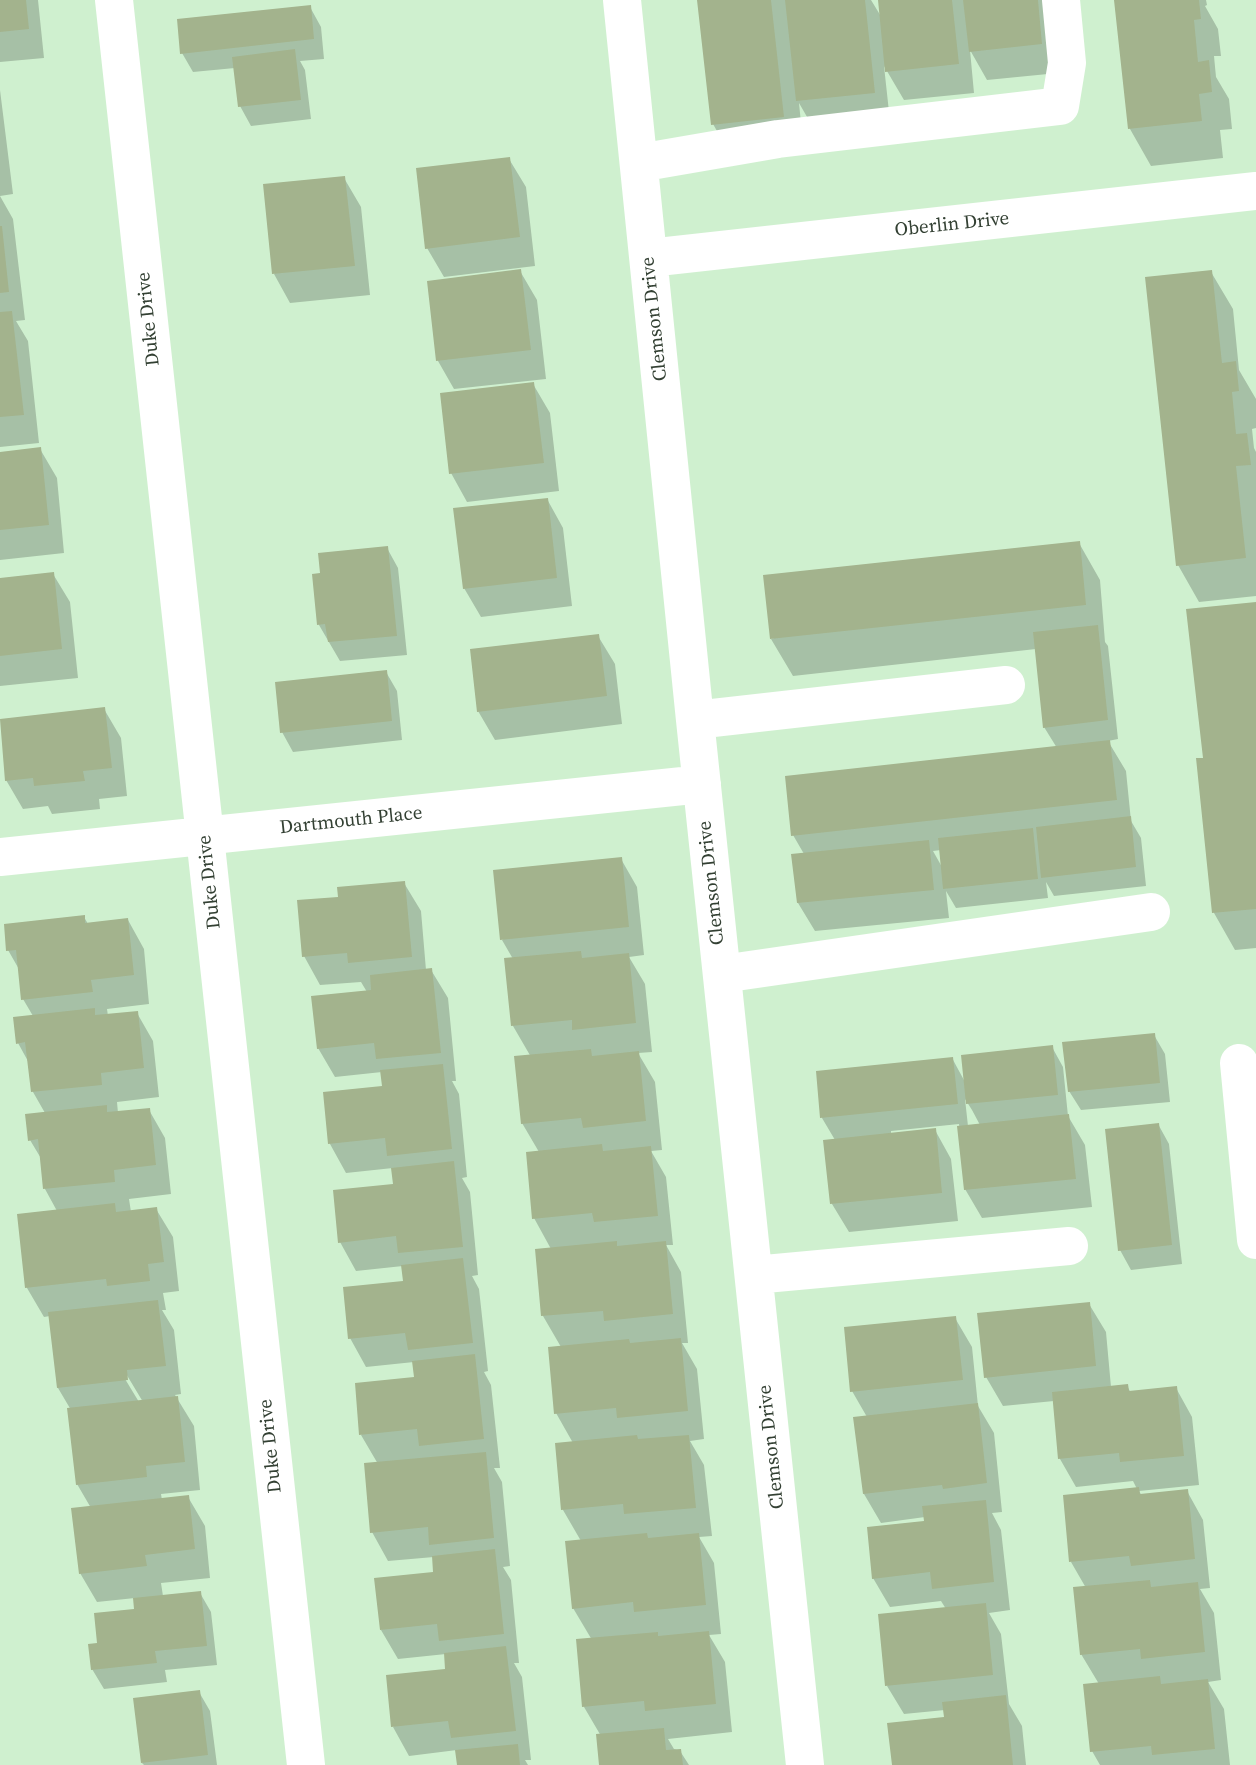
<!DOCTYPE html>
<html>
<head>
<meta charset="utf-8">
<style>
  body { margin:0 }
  canvas { display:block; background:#cff0cf }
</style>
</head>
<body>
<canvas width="1256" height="1765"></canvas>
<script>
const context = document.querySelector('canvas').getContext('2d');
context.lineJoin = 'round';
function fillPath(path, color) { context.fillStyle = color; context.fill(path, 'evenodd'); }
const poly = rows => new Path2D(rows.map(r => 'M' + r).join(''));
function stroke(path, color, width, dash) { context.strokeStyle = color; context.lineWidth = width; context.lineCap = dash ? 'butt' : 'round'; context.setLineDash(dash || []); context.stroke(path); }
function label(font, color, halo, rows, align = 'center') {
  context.font = font + ' "Source Serif 4",serif'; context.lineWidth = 6; context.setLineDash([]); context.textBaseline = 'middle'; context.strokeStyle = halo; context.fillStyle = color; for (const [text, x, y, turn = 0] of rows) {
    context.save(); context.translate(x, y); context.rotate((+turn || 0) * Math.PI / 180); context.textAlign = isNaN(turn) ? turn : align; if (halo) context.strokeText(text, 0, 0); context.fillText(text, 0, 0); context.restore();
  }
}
const shadow = poly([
  [0,0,38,0,44,58,0,62],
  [699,0,871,0,882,18,880,0,1050,0,1058,73,987,80,970,50,974,93,904,100,884,66,890,121,814,129,799,103,804,153,734,161,713,124],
  [1116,0,1206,0,1207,5,1205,6,1218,29,1221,56,1214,56,1216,77,1229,99,1232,129,1220,130,1223,158,1151,166,1130,129],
  [310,7,321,27,324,59,300,61,305,70,311,119,251,126,240,106,235,68,193,72,182,53],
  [0,90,13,194,0,196],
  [509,159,526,187,535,266,444,277,427,248],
  [344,178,361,207,370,295,290,303,274,274],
  [0,196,13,219,25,320,16,321,28,341,39,443,0,447],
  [520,271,537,300,546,379,454,389,438,361,429,282],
  [1211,272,1233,309,1239,370,1256,399,1256,428,1252,429,1254,448,1256,452,1256,596,1199,602,1178,565],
  [533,384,550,413,559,491,467,502,451,473],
  [40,449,57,478,64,553,0,560,0,453],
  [547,499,563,528,572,606,481,617,464,588],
  [1079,543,1100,580,1105,642,1108,646,1118,739,1108,741,1126,771,1131,821,1141,838,1146,886,1054,896,1046,882,1048,898,956,908,946,891,949,918,815,931,798,903,804,854,793,835,1057,748,1044,727,1036,649,793,676,771,639],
  [941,850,942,867,933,851],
  [387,548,398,568,407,655,340,661,319,625,322,574],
  [53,574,70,602,78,678,0,686,0,580],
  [1256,603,1256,948,1235,950,1214,913,1205,760],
  [598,636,615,664,622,724,495,740,478,711],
  [386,672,397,691,402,740,293,752,282,732],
  [104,709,121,738,127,796,99,799,100,809,52,814,48,806,23,809,6,780],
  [621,859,637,887,644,955,629,957,645,984,652,1052,638,1053,655,1082,662,1150,651,1151,666,1177,673,1245,666,1245,681,1272,688,1343,682,1343,697,1369,704,1439,690,1441,704,1465,712,1536,699,1537,714,1563,721,1634,709,1635,725,1662,732,1732,668,1739,674,1749,680,1751,689,1765,601,1765,601,1736,584,1707,592,1640,573,1608,581,1541,563,1510,557,1445,573,1443,556,1413,561,1347,543,1316,537,1250,551,1249,534,1218,539,1152,522,1123,531,1057,513,1026,513,959,502,940],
  [404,883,421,911,426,970,431,970,448,998,456,1081,452,1081,459,1094,467,1177,462,1178,470,1192,478,1275,472,1276,479,1289,488,1371,484,1372,491,1385,500,1468,494,1468,502,1482,510,1566,503,1567,511,1580,519,1663,514,1663,522,1677,531,1760,525,1760,528,1765,459,1765,457,1750,409,1756,393,1727,447,1670,446,1654,398,1659,381,1630,435,1573,434,1557,388,1561,372,1532,378,1464,361,1435,416,1378,414,1362,366,1367,350,1338,404,1282,403,1266,356,1271,340,1242,394,1185,393,1168,346,1173,330,1144,324,1094,384,1088,382,1072,335,1077,318,1048,367,992,361,982,320,985,304,956,340,898],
  [84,917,88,924,128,920,144,949,149,1004,107,1009,108,1016,137,1013,153,1041,159,1097,117,1102,118,1113,149,1110,165,1138,171,1194,129,1199,131,1212,156,1209,173,1237,179,1291,163,1293,166,1310,162,1310,174,1330,181,1394,175,1395,194,1426,200,1490,161,1494,162,1500,188,1497,205,1526,210,1578,161,1583,163,1596,200,1593,211,1612,217,1665,165,1670,167,1682,104,1689,92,1669,99,1645,136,1610,135,1598,97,1602,80,1573,91,1508,77,1484,71,1410,58,1388,50,1316,44,1317,27,1288,19,1215,57,1211,45,1189,42,1160,30,1140,45,1113,33,1092,29,1063,18,1043,33,1016,23,999,20,971,8,950],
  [125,1372,143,1402,139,1402,122,1374],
  [1154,1035,1165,1054,1170,1102,1081,1110,1069,1091],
  [1052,1047,1063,1067,1068,1116,1085,1145,1092,1207,982,1218,965,1189,959,1124,891,1131,891,1135,935,1130,951,1159,958,1221,849,1232,832,1204,835,1140,822,1118,818,1073,952,1058,965,1082],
  [965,1099,972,1110,980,1125,968,1126],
  [1158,1124,1169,1144,1182,1264,1131,1270,1120,1250],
  [1089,1304,1106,1332,1111,1387,1127,1386,1131,1393,1176,1388,1192,1417,1199,1485,1139,1491,1142,1496,1187,1491,1203,1520,1210,1588,1200,1589,1214,1613,1221,1680,1208,1682,1224,1709,1230,1765,1100,1765,1092,1751,1099,1684,1081,1654,1086,1588,1071,1562,1137,1489,1133,1481,1076,1487,1060,1459,1054,1401,1003,1406,986,1377],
  [955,1318,972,1347,978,1406,994,1433,1002,1512,992,1513,1001,1530,1010,1610,989,1613,1001,1634,1009,1704,1022,1726,1026,1765,893,1765,946,1719,945,1710,904,1714,887,1686,946,1609,941,1601,890,1607,873,1578,926,1523,925,1517,881,1523,864,1494,855,1418,867,1417,852,1391],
  [199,1692,210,1711,217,1765,144,1765,142,1763]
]);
const building = poly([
  [0,0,26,0,29,29,0,32],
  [697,0,771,0,784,117,711,125],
  [785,0,865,0,875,93,796,101],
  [878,0,952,0,959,64,885,72],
  [963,0,1038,0,1042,44,969,52],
  [1114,0,1199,0,1201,19,1194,20,1198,62,1209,60,1212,92,1199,94,1202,121,1128,129],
  [311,5,314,39,180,54,177,19],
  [295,49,301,100,238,107,232,57],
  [510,157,520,237,425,249,416,168],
  [345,176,355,266,272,274,263,184],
  [0,226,2,226,9,292,0,293],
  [521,269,531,350,436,361,427,281],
  [1212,270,1222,363,1236,361,1239,391,1232,392,1236,434,1247,433,1251,465,1236,466,1246,558,1176,566,1145,277],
  [12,311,24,415,0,417,0,312],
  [534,382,544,463,449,474,440,393],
  [41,447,49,525,0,530,0,452],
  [548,498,557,578,463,589,453,508],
  [1080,541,1086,605,770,639,763,575],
  [388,546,397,636,328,642,325,624,317,625,312,574,320,573,318,553],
  [54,572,62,649,0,656,0,578],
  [1256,602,1256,909,1212,913,1196,758,1203,758,1186,609],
  [1098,625,1108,720,1043,728,1033,632],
  [599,634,607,696,477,712,470,649],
  [387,670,392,721,280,733,275,682],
  [105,707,112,768,83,771,85,781,34,786,33,778,5,781,0,719],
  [1110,740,1117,800,791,836,785,776],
  [1131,816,1136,867,1041,878,1036,827],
  [1033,828,1038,879,943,889,938,838],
  [929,840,934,890,797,903,791,854],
  [622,857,629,927,500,940,493,870],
  [405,881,412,957,348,963,347,953,302,957,297,900,338,897,337,887],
  [85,915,85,923,128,918,134,975,91,980,93,992,21,1000,16,950,6,951,4,924],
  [581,951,582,958,629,953,636,1023,572,1030,572,1020,511,1026,504,958],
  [432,968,441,1053,376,1059,374,1043,317,1049,311,996,371,990,370,975],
  [95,1008,95,1015,138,1011,144,1068,101,1073,102,1085,31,1092,25,1042,16,1044,13,1017],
  [1155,1033,1160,1083,1068,1092,1062,1042],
  [1053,1045,1058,1095,966,1104,961,1055],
  [591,1049,592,1056,639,1051,646,1121,583,1128,581,1118,521,1124,514,1056],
  [953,1057,958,1104,820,1118,816,1071],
  [443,1064,452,1149,387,1156,385,1138,328,1144,323,1092,382,1086,380,1070],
  [107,1105,107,1112,150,1108,156,1165,114,1170,115,1182,43,1189,38,1139,28,1141,25,1114],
  [1069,1114,1076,1179,964,1190,957,1126],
  [1159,1123,1172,1245,1118,1251,1105,1129],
  [936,1128,942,1193,830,1204,823,1140],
  [602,1144,603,1151,651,1146,658,1216,594,1222,592,1213,532,1219,526,1152],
  [454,1161,463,1247,398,1253,396,1236,338,1243,333,1190,393,1184,391,1168],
  [115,1203,116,1212,157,1207,164,1262,148,1264,150,1281,107,1286,106,1279,25,1288,17,1214],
  [617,1241,617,1246,666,1241,673,1314,604,1321,603,1311,541,1316,535,1249],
  [463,1258,473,1343,408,1350,405,1333,348,1339,343,1287,403,1281,401,1265],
  [158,1300,166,1366,127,1370,128,1380,57,1388,48,1312],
  [1090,1302,1096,1366,984,1378,977,1313],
  [956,1316,963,1380,850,1392,844,1327],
  [681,1338,688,1411,617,1418,616,1408,554,1414,548,1347,629,1339,630,1343],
  [475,1354,484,1439,419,1446,417,1429,359,1435,355,1383,414,1377,412,1361],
  [1128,1384,1129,1391,1177,1386,1184,1456,1120,1462,1119,1453,1058,1459,1052,1392],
  [178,1396,185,1462,146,1466,147,1477,76,1485,67,1408],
  [978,1403,987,1483,943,1489,942,1485,863,1494,853,1417],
  [637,1435,638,1439,689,1435,696,1508,624,1514,623,1504,561,1510,555,1443],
  [486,1452,494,1538,429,1545,428,1527,370,1533,364,1463],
  [1139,1487,1140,1494,1188,1489,1195,1559,1131,1566,1129,1556,1069,1562,1063,1495],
  [189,1495,195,1549,145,1555,147,1566,79,1574,71,1508],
  [986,1500,994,1582,932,1589,930,1572,872,1579,867,1527,924,1521,922,1506],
  [647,1533,648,1538,699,1533,706,1605,634,1612,633,1602,572,1609,565,1541],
  [495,1549,504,1634,439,1641,437,1624,380,1630,374,1578,433,1572,432,1556],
  [1150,1580,1151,1587,1198,1582,1205,1652,1141,1659,1140,1649,1080,1655,1073,1587],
  [201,1591,207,1646,155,1651,157,1663,91,1670,88,1644,97,1643,94,1613,134,1609,133,1598],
  [986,1603,993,1675,885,1686,878,1614],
  [709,1631,716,1704,645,1711,644,1701,582,1707,576,1639,658,1632,658,1636],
  [506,1646,516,1731,451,1738,448,1721,391,1727,386,1675,445,1669,444,1653],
  [1160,1676,1161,1684,1208,1679,1215,1749,1152,1755,1151,1746,1090,1752,1083,1684],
  [200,1690,208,1755,141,1763,133,1698],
  [1006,1695,1013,1765,892,1765,887,1723,944,1717,942,1702],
  [664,1728,666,1750,681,1749,683,1765,599,1765,596,1734],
  [518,1744,520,1765,457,1765,455,1750]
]);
const minor = poly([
  [114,0,306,1765],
  [622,0,695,720,805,1765],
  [639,163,778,139,1060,106,1067,63,1061,0],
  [649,258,1256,191],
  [695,720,1006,685],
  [0,857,702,784],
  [722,974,1151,912],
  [1239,1063,1256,1240],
  [754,1275,1069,1246]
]);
const streetNames = [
  ["Oberlin Drive",952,225,-6],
  ["Duke Drive",149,319,-96],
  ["Clemson Drive",655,319,-96],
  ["Dartmouth Place",351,821,-6],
  ["Duke Drive",210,882,-96],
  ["Clemson Drive",712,883,-96],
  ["Duke Drive",271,1446,-96],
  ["Clemson Drive",772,1447,-96]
];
fillPath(shadow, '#0003');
fillPath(building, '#a3b38d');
stroke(minor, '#fff', 38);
label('19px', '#334033', '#fff', streetNames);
</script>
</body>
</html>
